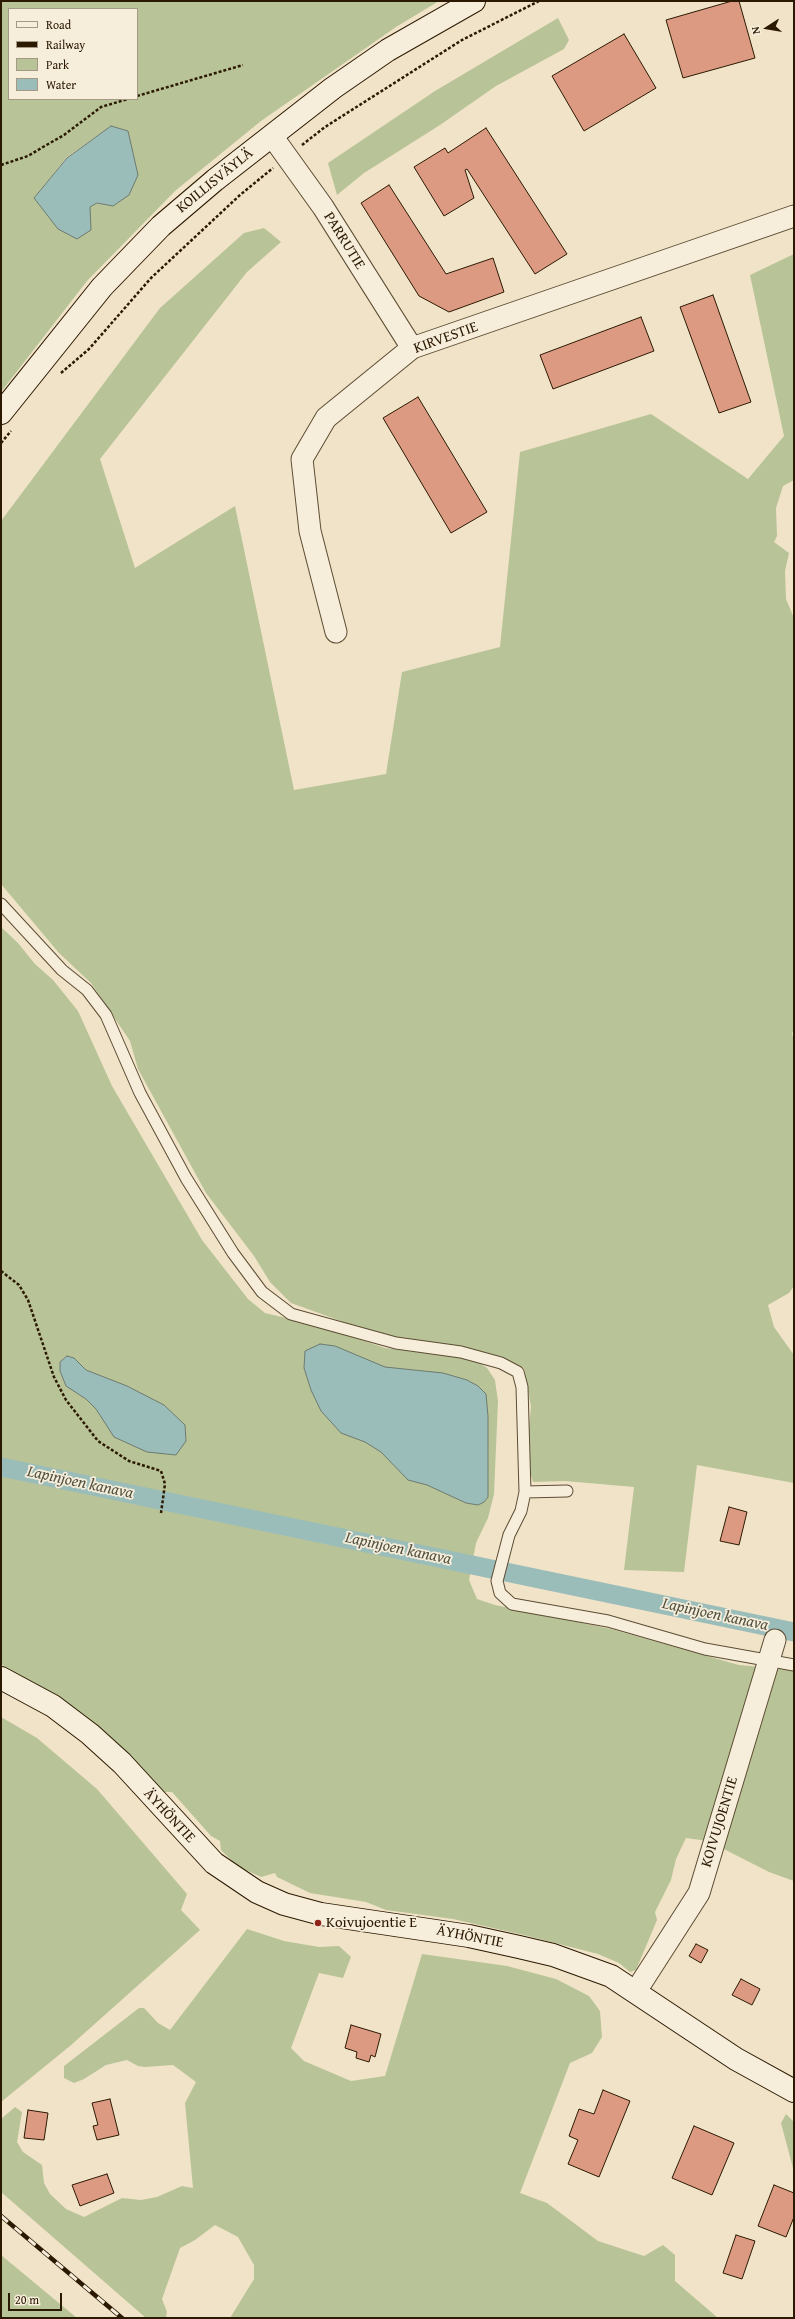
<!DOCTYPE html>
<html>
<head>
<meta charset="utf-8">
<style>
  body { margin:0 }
  #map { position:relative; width:795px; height:2319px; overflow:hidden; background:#f1e3c8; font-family:"Gentium Book Plus",serif }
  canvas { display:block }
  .frame { position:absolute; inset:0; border:2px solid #2b1901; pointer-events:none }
  .legend { position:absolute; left:8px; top:8px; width:130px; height:92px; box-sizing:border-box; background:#f6eddb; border:1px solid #a59884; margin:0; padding:5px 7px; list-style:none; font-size:12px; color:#2b1901 }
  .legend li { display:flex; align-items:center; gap:8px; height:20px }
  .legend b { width:20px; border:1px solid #a59884 }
  .north { position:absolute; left:747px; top:8px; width:40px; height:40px; -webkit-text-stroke:3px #f6eddb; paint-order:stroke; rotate:258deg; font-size:11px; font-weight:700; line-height:16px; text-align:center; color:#2b1901 }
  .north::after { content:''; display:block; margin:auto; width:14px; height:18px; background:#2b1901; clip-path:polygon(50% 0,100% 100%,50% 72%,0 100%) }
  .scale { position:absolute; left:8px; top:2293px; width:54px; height:18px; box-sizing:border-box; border:2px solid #2b1901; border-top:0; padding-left:5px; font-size:12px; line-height:14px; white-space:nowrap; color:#2b1901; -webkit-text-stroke:3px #f6eddb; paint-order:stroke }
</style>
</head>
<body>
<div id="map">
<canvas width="795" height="2319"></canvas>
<div class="frame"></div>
<ul class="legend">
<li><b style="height:5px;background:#f6eddb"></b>Road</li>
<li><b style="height:5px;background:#2b1901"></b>Railway</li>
<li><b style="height:11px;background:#b8c497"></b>Park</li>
<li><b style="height:11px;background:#9bbdba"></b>Water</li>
</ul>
<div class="north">N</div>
<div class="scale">20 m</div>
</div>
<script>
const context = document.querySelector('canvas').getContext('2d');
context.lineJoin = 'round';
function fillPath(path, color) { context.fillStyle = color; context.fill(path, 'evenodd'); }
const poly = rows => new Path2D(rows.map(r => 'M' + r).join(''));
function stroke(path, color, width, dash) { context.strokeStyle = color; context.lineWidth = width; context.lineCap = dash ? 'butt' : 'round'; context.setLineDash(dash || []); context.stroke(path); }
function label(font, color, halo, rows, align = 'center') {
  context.font = font + ' "Gentium Book Plus",serif'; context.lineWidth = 3.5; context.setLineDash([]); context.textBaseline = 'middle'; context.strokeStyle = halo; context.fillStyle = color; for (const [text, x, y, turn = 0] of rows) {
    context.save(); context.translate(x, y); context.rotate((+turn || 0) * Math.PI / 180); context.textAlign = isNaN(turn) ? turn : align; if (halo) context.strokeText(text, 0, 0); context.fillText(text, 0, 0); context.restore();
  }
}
const green = poly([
  [1,1,439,1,396,27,261,121,175,191,87,281,1,392],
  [9,9,137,9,137,99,9,99],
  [111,126,113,206,97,203,90,207,34,198,67,157],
  [558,18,569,40,564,49,496,86,440,125,364,173,337,195,328,163,435,91],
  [264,228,281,242,247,272,100,459,135,568,235,506,294,790,386,774,402,672,500,647,520,452,651,414,748,479,784,436,750,275,794,254,794,480,783,486,776,508,777,536,774,542,789,553,785,571,786,599,794,618,794,1031,792,1033,794,1042,794,1286,789,1293,768,1305,774,1327,794,1355,794,1483,697,1465,684,1572,624,1570,634,1487,565,1481,533,1482,529,1469,527,1448,531,1407,524,1368,492,1354,371,1332,291,1303,270,1282,254,1256,206,1193,138,1069,130,1041,91,983,59,953,1,884,1,521,160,308,244,233],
  [1,927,18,943,35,964,53,980,78,1011,112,1086,202,1240,248,1299,265,1313,320,1326,385,1348,461,1358,478,1362,487,1368,495,1380,498,1401,494,1494,488,1518,476,1543,469,1580,477,1599,495,1605,611,1629,739,1665,794,1670,794,1881,769,1872,708,1841,686,1838,676,1859,671,1880,655,1912,657,1920,636,1970,630,1972,619,1963,598,1954,528,1936,453,1919,386,1910,366,1902,310,1893,277,1877,275,1873,261,1877,237,1866,221,1850,220,1841,211,1836,172,1792,161,1792,70,1706,1,1664],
  [1,1717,37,1738,97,1789,187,1894,181,1910,200,1930,70,2046,1,2102],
  [247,1929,284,1941,319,1947,339,1946,351,1957,343,1978,319,1973,291,2048,304,2061,351,2081,385,2076,422,1954,507,1966,556,1979,589,1996,600,2011,602,2037,592,2053,570,2063,520,2193,547,2203,598,2241,644,2256,663,2245,675,2255,675,2281,718,2318,230,2318,254,2279,254,2265,238,2237,215,2225,195,2240,180,2248,162,2299,167,2312,166,2318,146,2318,1,2192,1,2119,15,2107,22,2112,17,2142,23,2152,42,2165,44,2183,50,2194,66,2209,84,2217,122,2198,141,2200,157,2197,182,2186,193,2188,185,2103,196,2082,173,2065,145,2067,138,2066,127,2060,106,2065,84,2079,74,2083,64,2078,64,2066,139,2008,144,2008,158,2023,170,2030],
  [786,2114,794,2122,794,2172,781,2123],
  [1,2255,77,2318,1,2318]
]);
const water = poly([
  [111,126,128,131,138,175,129,195,113,206,97,203,90,207,91,230,77,239,58,229,34,198,67,158,111,126],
  [320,1344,335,1346,385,1367,443,1373,467,1380,478,1386,486,1394,488,1416,488,1497,484,1502,478,1505,466,1503,427,1485,408,1480,381,1452,365,1442,341,1433,321,1411,311,1390,304,1368,305,1351,320,1344],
  [67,1356,74,1358,86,1370,127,1386,164,1405,185,1425,186,1441,176,1455,147,1452,114,1437,96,1409,86,1399,66,1386,60,1371,60,1362,67,1356]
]);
const canal = poly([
  [1,1467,794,1632]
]);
const building = poly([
  [732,1,739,1,755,58,683,78,666,20,732,1],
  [624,34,656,88,584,131,552,76,624,34],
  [486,128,567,254,535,274,467,169,465,170,474,198,444,216,414,167,445,148,448,153,486,128],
  [389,185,446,274,493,258,504,292,449,312,419,296,361,203,389,185],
  [713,295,751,402,719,413,680,307,713,295],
  [641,317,654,351,553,389,540,355,641,317],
  [418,397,487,512,451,533,383,418,418,397],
  [729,1507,747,1512,739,1545,720,1541,729,1507],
  [696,1944,708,1950,701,1963,689,1956,696,1944],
  [741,1979,760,1989,752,2005,732,1995,741,1979],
  [351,2025,381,2034,375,2057,371,2055,369,2062,356,2058,357,2052,345,2048,351,2025],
  [603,2090,630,2101,599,2177,568,2164,578,2140,569,2136,579,2109,594,2114,603,2090],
  [110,2099,119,2135,97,2140,93,2126,98,2125,92,2103,110,2099],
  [28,2110,48,2113,44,2140,24,2138,28,2110],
  [694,2126,734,2143,712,2195,672,2178,694,2126],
  [107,2174,114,2193,80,2206,72,2185,107,2174],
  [774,2185,794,2193,794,2217,786,2237,758,2226,774,2185],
  [736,2235,755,2241,742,2279,723,2273,736,2235]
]);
const path = poly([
  [137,96,243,65],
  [302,145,325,127,462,40,539,1],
  [1,165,28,156,43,147,64,135,101,107,128,99],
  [61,373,89,349,151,278,240,195,273,168],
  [1,443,11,431],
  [1,1271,19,1285,28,1300,54,1377,66,1400,98,1441,129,1461,161,1471,165,1484,161,1513]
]);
const lane = poly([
  [1,904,62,970,87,990,106,1015,140,1093,186,1178,233,1253,262,1292,291,1314,396,1343,461,1352,501,1363,518,1372,522,1387,525,1492,521,1511,509,1535,497,1581,500,1593,512,1604,608,1621,705,1649,794,1665],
  [525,1492,567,1491]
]);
const street = poly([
  [272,136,323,207,412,348],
  [336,632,310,531,302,459,326,418,412,348,794,216],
  [636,1991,699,1893,775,1640]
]);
const secondary = poly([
  [1,413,102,287,161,226,215,180,333,88,388,50,474,1],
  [1,1678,53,1706,90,1734,122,1763,214,1863,257,1892,284,1904,321,1914,469,1936,519,1947,553,1955,611,1976,736,2059,794,2091]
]);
const rail = poly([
  [1,2216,122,2318]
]);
const markers = [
  [318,1923,4,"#8f2418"]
];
const streetNames = [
  ["KOILLISVÄYLÄ",215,181,-39],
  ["PARRUTIE",344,241,58],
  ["KIRVESTIE",446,338,-20],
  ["ÄYHÖNTIE",169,1816,47],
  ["KOIVUJOENTIE",720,1822,-73],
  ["ÄYHÖNTIE",470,1937,11]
];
const poiNames = [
  ["Koivujoentie E",326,1923]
];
const waterNames = [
  ["Lapinjoen kanava",80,1483,12],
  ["Lapinjoen kanava",398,1549,12],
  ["Lapinjoen kanava",715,1615,12]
];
fillPath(green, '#b8c497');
fillPath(water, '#9bbdba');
stroke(water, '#6e7b70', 1);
stroke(canal, '#9bbdba', 19);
fillPath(building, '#dc9a83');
stroke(building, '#2b1901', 1);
stroke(lane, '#5c4c33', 13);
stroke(street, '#5c4c33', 23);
stroke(secondary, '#2b1901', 24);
stroke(path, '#2b1901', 2.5, [3, 2]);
stroke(lane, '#f6eddb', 11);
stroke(street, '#f6eddb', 21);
stroke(secondary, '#f6eddb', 22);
stroke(rail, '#2b1901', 4.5);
stroke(rail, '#f6eddb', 3, [9]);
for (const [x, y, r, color] of markers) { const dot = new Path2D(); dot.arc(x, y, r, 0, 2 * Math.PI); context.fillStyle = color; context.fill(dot); stroke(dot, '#f6eddb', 1.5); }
label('15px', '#2b1901', '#f6eddb', streetNames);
label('15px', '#2b1901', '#f6eddb', poiNames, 'left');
label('italic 16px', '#525242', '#f6eddb', waterNames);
</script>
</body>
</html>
